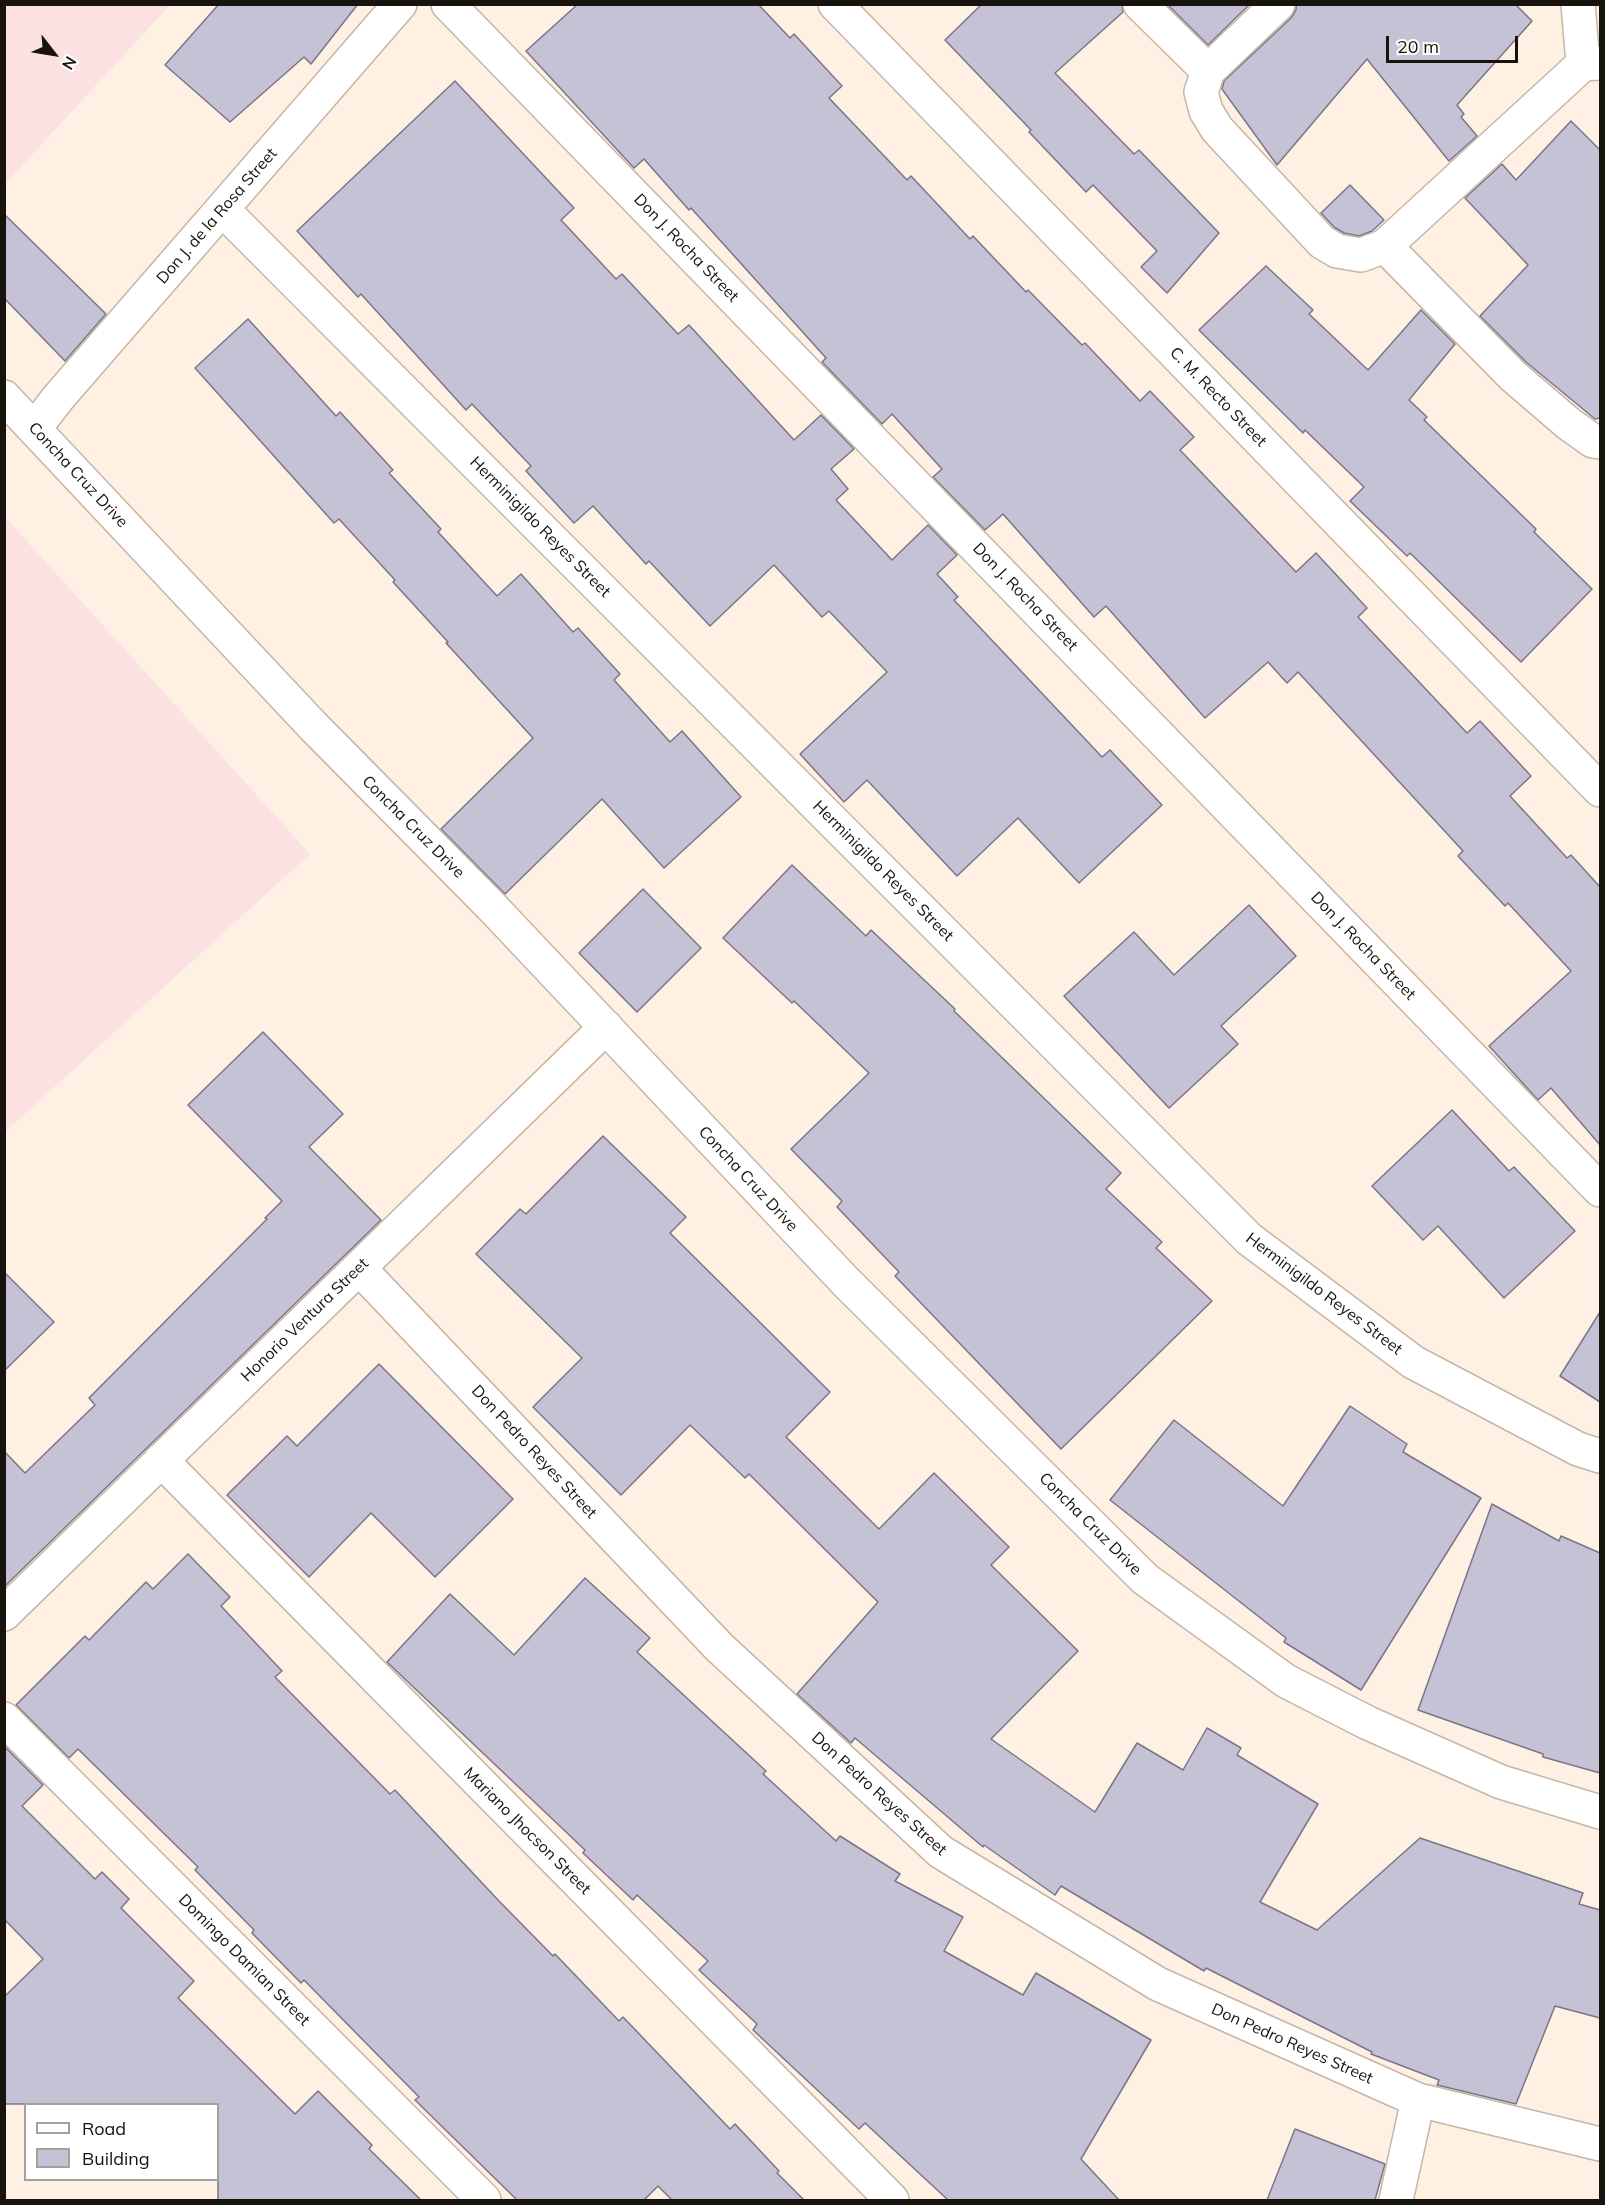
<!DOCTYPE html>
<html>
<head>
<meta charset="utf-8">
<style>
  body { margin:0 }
  #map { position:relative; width:1605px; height:2205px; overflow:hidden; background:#fef0e3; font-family:Mulish,sans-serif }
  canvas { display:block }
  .frame { position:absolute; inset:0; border:6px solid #18130d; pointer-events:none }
  .legend { position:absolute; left:24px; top:2103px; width:195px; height:78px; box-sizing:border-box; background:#fff; border:2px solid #a3a19e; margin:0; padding:8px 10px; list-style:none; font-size:18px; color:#18130d }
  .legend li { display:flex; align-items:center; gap:12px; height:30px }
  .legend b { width:30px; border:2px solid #a3a19e }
  .north { position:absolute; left:24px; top:24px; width:60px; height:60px; -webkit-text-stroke:4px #fff; paint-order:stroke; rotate:121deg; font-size:16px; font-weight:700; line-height:24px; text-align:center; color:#18130d }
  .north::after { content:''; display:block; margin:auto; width:21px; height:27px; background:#18130d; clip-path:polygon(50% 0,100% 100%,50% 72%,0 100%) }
  .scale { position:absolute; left:1386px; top:36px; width:132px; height:27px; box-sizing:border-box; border:3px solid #18130d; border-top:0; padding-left:8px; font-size:18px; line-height:21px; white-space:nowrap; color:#18130d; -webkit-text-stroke:4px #fff; paint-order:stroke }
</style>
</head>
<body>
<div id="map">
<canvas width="1605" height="2205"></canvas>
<div class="frame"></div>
<ul class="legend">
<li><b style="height:8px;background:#fff"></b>Road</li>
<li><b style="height:16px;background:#c5c2d6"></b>Building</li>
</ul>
<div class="north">N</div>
<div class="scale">20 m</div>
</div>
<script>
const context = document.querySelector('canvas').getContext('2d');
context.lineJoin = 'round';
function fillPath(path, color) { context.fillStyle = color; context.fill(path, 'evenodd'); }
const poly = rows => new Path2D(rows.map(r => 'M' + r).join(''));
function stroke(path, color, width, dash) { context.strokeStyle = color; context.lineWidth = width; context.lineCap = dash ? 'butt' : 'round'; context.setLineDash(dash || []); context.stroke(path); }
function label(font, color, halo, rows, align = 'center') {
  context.font = font + ' Mulish,sans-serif'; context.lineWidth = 4.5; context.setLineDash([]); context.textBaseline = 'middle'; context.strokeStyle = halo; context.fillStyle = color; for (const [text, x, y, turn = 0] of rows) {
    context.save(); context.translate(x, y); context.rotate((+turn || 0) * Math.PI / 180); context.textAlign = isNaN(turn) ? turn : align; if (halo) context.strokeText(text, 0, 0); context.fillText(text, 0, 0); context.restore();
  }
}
const industrial = poly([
  [5,4,170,5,5,184,4,5],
  [5,517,310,854,5,1132]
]);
const building = poly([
  [219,4,358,4,311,64,304,57,230,122,165,65,219,4],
  [578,4,758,4,790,38,794,34,842,86,829,98,907,180,911,176,970,239,973,236,1026,292,1028,290,1082,345,1085,343,1140,401,1150,391,1194,437,1180,450,1296,572,1316,553,1367,608,1358,617,1467,733,1480,721,1531,776,1510,796,1567,858,1571,855,1600,887,1600,1145,1551,1088,1538,1100,1489,1046,1571,971,1508,903,1505,906,1458,856,1463,851,1298,672,1287,683,1268,662,1205,718,1106,606,1094,617,1003,514,985,530,933,477,942,469,892,414,882,424,822,362,826,358,691,208,689,210,644,159,634,168,526,51,578,4],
  [982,4,1122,4,1123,12,1055,73,1134,154,1139,150,1219,233,1167,293,1141,267,1157,251,1093,185,1086,192,1029,132,1031,130,945,40,982,4],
  [1167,4,1250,4,1208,45,1167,4],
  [1296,4,1515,4,1532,21,1457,105,1464,114,1461,117,1477,136,1449,161,1367,59,1277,165,1222,89,1224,81,1291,18,1296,10,1296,4],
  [455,81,574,208,561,220,616,279,622,274,678,334,689,325,794,440,821,415,854,449,831,469,848,489,836,500,892,560,928,525,957,555,937,574,958,597,954,600,1102,757,1110,750,1162,805,1079,883,1018,818,957,876,867,780,844,802,800,754,887,672,829,611,822,617,774,565,710,626,649,561,646,564,593,506,574,523,526,471,531,466,472,404,466,410,361,294,358,297,297,231,455,81],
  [1571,121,1600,150,1600,418,1595,419,1526,362,1480,316,1528,265,1465,198,1502,164,1516,180,1571,121],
  [1350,185,1384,220,1372,231,1359,236,1344,233,1334,227,1321,213,1350,185],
  [4,214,106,314,65,361,4,298,4,214],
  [1266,266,1313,310,1309,314,1368,370,1421,310,1455,344,1409,400,1427,417,1424,420,1536,529,1534,532,1592,589,1521,662,1410,553,1407,556,1350,501,1364,487,1305,430,1303,433,1199,330,1266,266],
  [248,319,336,416,340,412,393,470,389,473,441,529,438,532,497,596,521,574,573,632,578,628,620,674,614,680,670,742,682,731,741,797,664,868,602,799,505,894,441,829,533,738,446,643,448,642,393,582,395,580,339,519,334,523,195,368,248,319],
  [792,865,866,936,871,930,955,1009,954,1011,1121,1173,1106,1189,1162,1242,1156,1248,1212,1301,1061,1449,895,1276,899,1272,837,1207,842,1201,791,1149,869,1073,794,1001,792,1003,723,938,792,865],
  [643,889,701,948,637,1012,579,953,643,889],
  [1249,905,1296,956,1221,1026,1238,1044,1169,1108,1064,996,1134,932,1174,975,1249,905],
  [263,1032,343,1114,309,1147,381,1220,4,1587,4,1451,25,1473,95,1405,89,1398,267,1219,265,1218,282,1201,188,1105,263,1032],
  [1452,1110,1509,1171,1514,1167,1575,1231,1504,1298,1438,1226,1423,1240,1372,1186,1452,1110],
  [603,1136,686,1217,670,1233,830,1392,786,1437,879,1529,934,1473,1009,1547,991,1565,1078,1651,991,1739,1095,1812,1137,1743,1183,1770,1207,1728,1241,1748,1237,1755,1318,1804,1260,1902,1317,1930,1420,1838,1583,1893,1579,1904,1600,1910,1600,2018,1555,2006,1516,2104,1437,2085,1439,2080,1371,2054,1372,2052,1206,1968,1204,1971,1061,1886,1055,1895,984,1845,983,1847,855,1738,851,1743,797,1694,878,1602,749,1474,745,1478,690,1425,621,1495,533,1407,582,1358,476,1254,520,1209,526,1214,603,1136],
  [4,1272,54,1322,4,1371,4,1272],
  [1600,1312,1600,1402,1560,1376,1600,1312],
  [379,1364,513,1499,435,1577,371,1513,309,1577,227,1495,287,1436,297,1446,379,1364],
  [1350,1406,1407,1444,1403,1452,1481,1498,1361,1690,1284,1642,1286,1638,1110,1500,1174,1420,1283,1506,1350,1406],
  [1492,1504,1559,1541,1561,1536,1600,1553,1600,1773,1543,1757,1543,1754,1418,1710,1492,1504],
  [188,1554,230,1597,221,1606,282,1671,275,1677,390,1794,395,1790,499,1901,553,1956,555,1954,619,2021,623,2017,730,2129,735,2124,779,2171,777,2173,804,2200,672,2200,658,2186,644,2200,517,2200,415,2100,419,2097,304,1980,301,1983,252,1933,254,1930,195,1870,198,1867,78,1749,69,1758,16,1705,85,1636,89,1640,146,1582,153,1589,188,1554],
  [585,1578,650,1638,637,1652,766,1771,763,1774,836,1841,840,1836,900,1874,895,1881,963,1917,944,1951,1023,1995,1036,1973,1151,2040,1081,2159,1119,2200,948,2200,865,2123,859,2129,753,2030,757,2024,699,1970,708,1961,637,1895,633,1900,583,1853,585,1850,387,1662,450,1594,514,1655,585,1578],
  [4,1746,43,1785,22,1806,95,1879,102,1872,129,1899,121,1908,194,1981,178,1998,295,2114,318,2091,372,2145,369,2149,421,2200,218,2200,218,2104,4,2104,4,1997,43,1959,4,1919,4,1746],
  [1295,2129,1385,2164,1375,2200,1267,2200,1295,2129]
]);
const minor = poly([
  [448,4,1600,1190],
  [835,4,1600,790],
  [1140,4,1208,71],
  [1278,4,1208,71,1201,92,1206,111,1217,129,1322,242,1337,251,1361,255,1385,246,1583,64,1600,63],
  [1578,4,1583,64],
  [223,210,1249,1239,1413,1362,1578,1449,1600,1456],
  [1385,246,1513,376,1569,424,1593,441,1600,442],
  [35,428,58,398,400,4],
  [359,1268,719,1647,941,1852,1158,1984,1418,2100,1600,2144],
  [161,1460,892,2200],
  [4,1614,606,1027],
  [4,1719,484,2200],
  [1396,2200,1418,2100]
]);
const tertiary = poly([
  [4,397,313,726,492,907,846,1282,1145,1579,1286,1681,1368,1723,1501,1782,1600,1812]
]);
const streetNames = [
  ["Don J. de la Rosa Street",217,216,-49],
  ["Don J. Rocha Street",686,248,46],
  ["C. M. Recto Street",1218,397,46],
  ["Concha Cruz Drive",78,475,47],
  ["Herminigildo Reyes Street",540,527,45],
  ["Don J. Rocha Street",1025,597,46],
  ["Concha Cruz Drive",413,827,45],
  ["Herminigildo Reyes Street",883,871,45],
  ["Don J. Rocha Street",1363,946,46],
  ["Concha Cruz Drive",748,1179,47],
  ["Herminigildo Reyes Street",1324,1294,37],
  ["Honorio Ventura Street",305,1320,-44],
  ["Don Pedro Reyes Street",534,1452,47],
  ["Concha Cruz Drive",1090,1524,45],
  ["Don Pedro Reyes Street",879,1794,42],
  ["Mariano Jhocson Street",527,1831,45],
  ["Domingo Damian Street",244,1960,45],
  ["Don Pedro Reyes Street",1292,2044,24]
];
fillPath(industrial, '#fce1e3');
fillPath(building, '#c5c2d6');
stroke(building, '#797689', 1.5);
stroke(minor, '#c6b6a7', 36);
stroke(tertiary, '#c6b6a7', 36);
stroke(minor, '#fff', 33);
stroke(tertiary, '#fff', 33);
label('16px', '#18130d', '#fff', streetNames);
</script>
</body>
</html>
